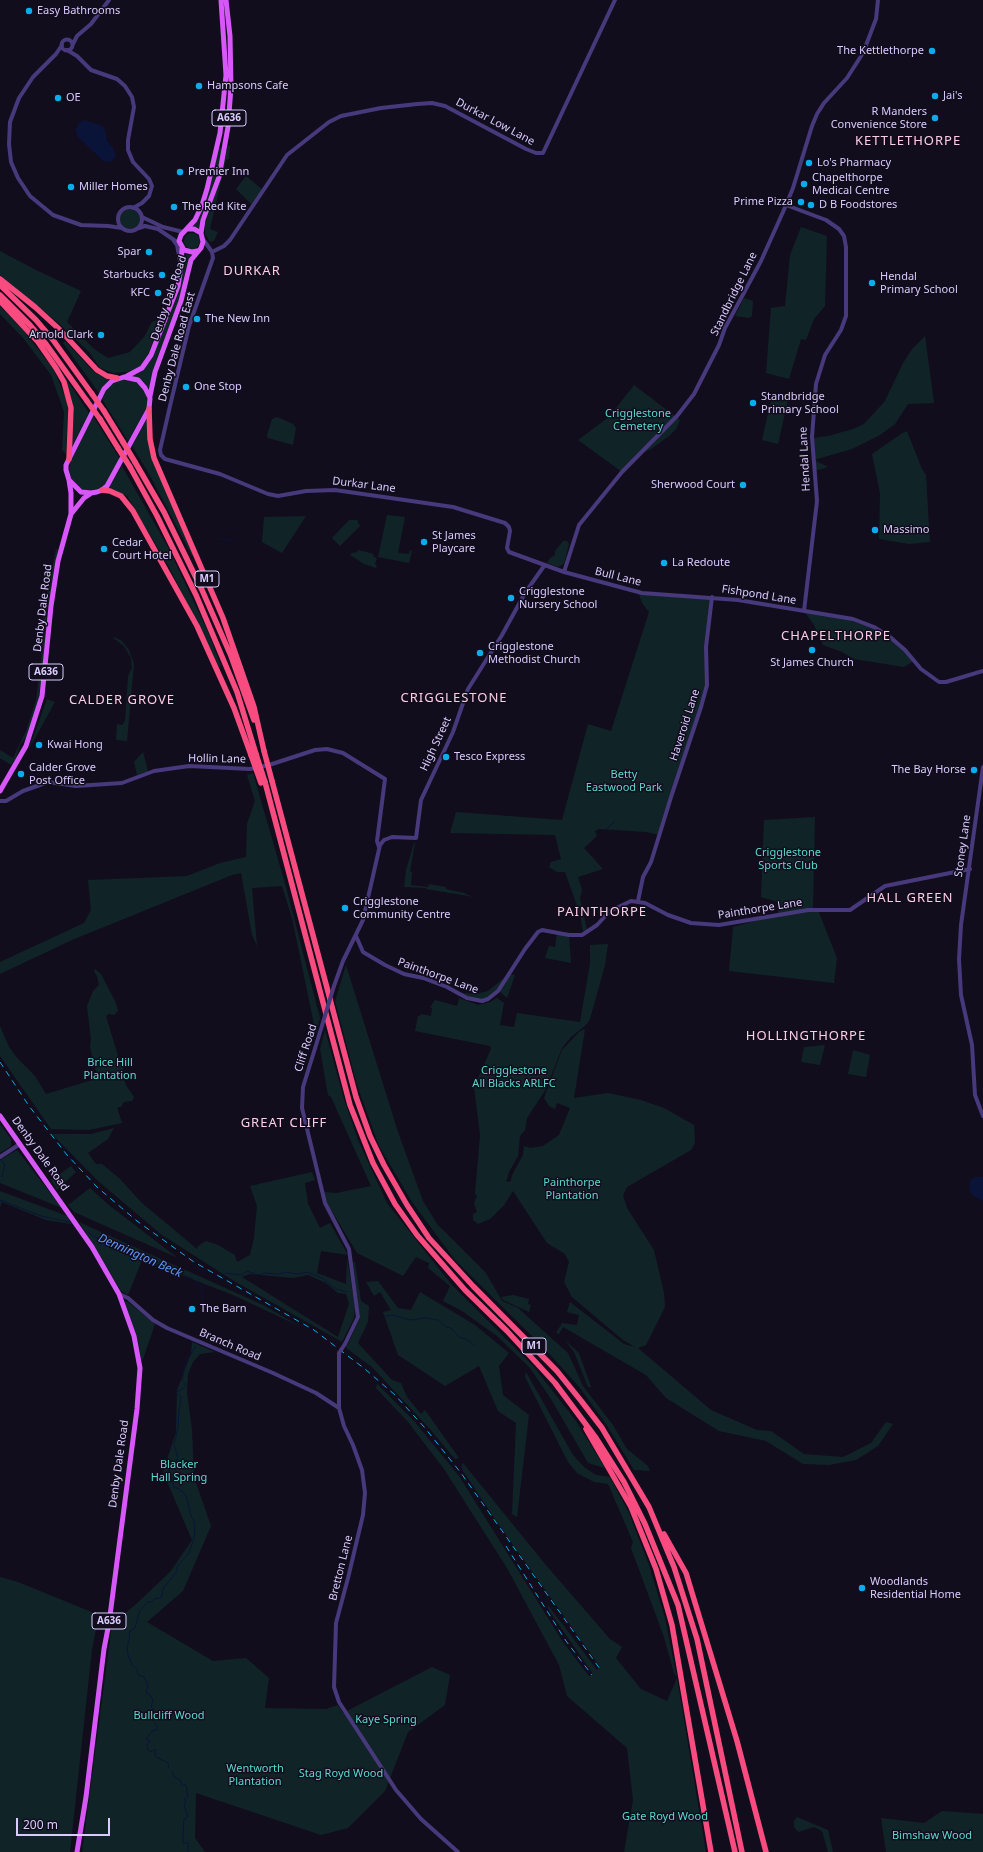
<!DOCTYPE html>
<html>
<head>
<meta charset="utf-8">
<style>
  body { margin:0 }
  #map { position:relative; width:983px; height:1852px; overflow:hidden; background:#120d1d; font-family:"Noto Sans",sans-serif }
  canvas { display:block }
  .scale { position:absolute; left:16px; top:1818px; width:94px; height:18px; box-sizing:border-box; border:2px solid #d9cbfd; border-top:0; padding-left:5px; font-size:12px; line-height:14px; white-space:nowrap; color:#d9cbfd; -webkit-text-stroke:3px #120d1d; paint-order:stroke }
</style>
</head>
<body>
<div id="map">
<canvas width="983" height="1852"></canvas>
<div class="scale">200 m</div>
</div>
<script>
const context = document.querySelector('canvas').getContext('2d');
context.lineJoin = 'round';
function fillPath(path, color) { context.fillStyle = color; context.fill(path, 'evenodd'); }
const poly = rows => new Path2D(rows.map(r => 'M' + r).join(''));
function stroke(path, color, width, dash) { context.strokeStyle = color; context.lineWidth = width; context.lineCap = dash ? 'butt' : 'round'; context.setLineDash(dash || []); context.stroke(path); }
function label(font, color, halo, rows, align = 'center') {
  context.font = font + ' "Noto Sans",sans-serif'; context.lineWidth = 3; context.setLineDash([]); context.textBaseline = 'middle'; context.strokeStyle = halo; context.fillStyle = color; for (const [text, x, y, turn = 0] of rows) {
    context.save(); context.translate(x, y); context.rotate((+turn || 0) * Math.PI / 180); context.textAlign = isNaN(turn) ? turn : align; if (halo) context.strokeText(text, 0, 0); context.fillText(text, 0, 0); context.restore();
  }
}
const green = poly([
  [228,146,230,146,229,159,226,160,210,229,218,232,214,241,210,242,205,234,205,225,219,181,225,151,227,151],
  [219,147,222,150,219,166,213,190,200,220,199,229,193,226,199,217],
  [246,176,263,190,253,206,236,189],
  '120 219a10 10 0 1 1 20 0a10 10 0 1 1-20 0Z',
  [801,227,827,236,825,306,814,319,806,340,801,339,789,379,766,373,771,308,785,306,790,255],
  '184 241a8 8 0 1 1 16 0a8 8 0 1 1-16 0Z',
  [0,251,36,270,81,291,67,322,94,349,108,358,130,352,144,337,152,322,157,320,161,321,148,354,139,368,127,372,113,373,100,368,89,352,57,322,0,275],
  [186,254,191,255,186,268,179,301,157,358,149,389,143,381,131,376,138,374,143,370,153,355,181,281],
  [744,298,753,301,752,316,749,318,735,316],
  [0,306,24,331,54,370,67,401,68,412,66,454,62,450,64,412,51,375,24,339,0,314],
  [925,336,934,403,908,404,895,424,880,435,852,449,814,460,828,467,814,471,812,438,828,436,853,429,864,424,885,401,903,363,913,348],
  [65,341,94,372,109,380,99,393,63,343],
  [61,371,89,413,72,446,71,443,74,413,72,400],
  [121,380,129,380,136,382,141,386,147,398,148,406,128,441,102,399,109,386],
  [634,385,680,420,676,429,669,436,651,449,638,455,622,472,578,440,609,417],
  [772,396,788,400,778,444,762,440],
  [93,416,120,459,106,485,92,491,83,490,79,487,71,479,69,472,70,463],
  [147,417,150,451,194,555,192,556,148,472,132,446],
  [277,417,293,424,296,428,293,445,268,438,267,435,272,419],
  [907,431,922,469,926,475,930,542,909,544,879,539,880,493,872,454,901,434],
  [122,466,169,549,208,632,221,666,219,667,169,567,127,496,109,487],
  [387,515,405,517,398,553,409,554,410,550,412,551,409,563,378,557],
  [306,516,282,553,262,542,264,517],
  [349,520,357,520,360,526,340,546,332,538],
  [563,541,567,541,569,544,564,564,558,567,547,563,550,558,555,555,555,551],
  [56,549,58,550,47,611,44,662,38,702,29,733,20,745,16,758,11,765,0,758,0,750,13,758,26,731,36,700,41,661,44,610],
  [358,550,370,553,373,554,374,557,377,558,375,564,377,566,376,568,364,564,350,555,352,553,357,552],
  [638,592,712,597,708,626,707,685,660,835,646,832,599,829,595,831,597,836,584,848,603,869,578,877,582,890,580,898,587,930,583,931,580,914,565,872,557,872,549,867,551,862,561,859,555,835,450,833,456,812,562,820,588,724,611,731,649,612,642,603],
  [804,611,860,621,890,637,914,661,904,667,854,659,842,652,823,645,814,625],
  [114,637,122,641,129,650,134,664,127,741,116,740,117,724,122,725,125,721,128,677,131,669,132,671,131,658,124,646,113,638],
  [47,699,55,702,29,749],
  [143,752,148,771,137,775,134,762],
  [253,773,286,887,320,1018,316,1034,292,918,282,886,252,888,257,946,252,935,241,873,232,875,72,940,0,974,0,962,84,923,91,910,88,880,187,876,220,863,246,857,247,824,255,801,247,775],
  [815,817,813,910,818,910,837,958,834,983,729,971,733,927,778,915,778,902,761,897,764,820],
  [414,843,415,843,410,871,412,872,411,885,428,887,429,884,446,887,446,889,465,893,465,894,474,897,426,889,426,888,404,887,406,870],
  [557,933,569,935,571,963,545,958,549,946,555,947],
  [608,944,605,965,590,1019,586,1025,571,1037,562,1048,546,1089,527,1118,525,1130,520,1136,518,1156,509,1172,506,1182,511,1181,512,1175,523,1155,524,1146,530,1148,543,1146,559,1135,570,1108,557,1103,555,1109,549,1106,544,1098,562,1050,579,1032,585,1029,574,1098,608,1093,641,1100,664,1108,694,1125,695,1143,691,1150,627,1187,623,1195,627,1208,654,1250,664,1293,665,1307,646,1345,638,1348,711,1410,757,1430,771,1431,804,1454,843,1457,871,1443,886,1422,893,1424,878,1446,856,1460,829,1465,803,1464,766,1441,719,1431,666,1398,646,1375,563,1327,559,1334,556,1333,562,1323,577,1325,579,1315,567,1312,570,1302,624,1344,635,1347,623,1340,572,1297,564,1282,569,1262,565,1254,547,1243,513,1191,504,1205,490,1219,478,1224,473,1220,473,1214,477,1212,474,1203,477,1196,475,1194,480,1135,474,1087,491,1049,490,1046,415,1031,418,1016,420,1016,421,1014,431,1016,432,1008,430,1007,435,1000,457,1006,459,998,478,1005,490,1002,497,998,504,1003,500,1025,514,1027,517,1013,580,1022,590,963,590,945],
  [346,965,398,1132,423,1201,437,1224,486,1273,502,1301,518,1308,568,1353,583,1386,613,1425,627,1449,648,1466,650,1471,634,1470,606,1424,580,1388,546,1350,455,1260,412,1202,379,1146,357,1085,335,1001],
  [95,969,101,974,116,1003,118,1011,114,1015,109,1014,106,1016,118,1056,124,1067,122,1074,126,1085,134,1097,132,1101,124,1102,121,1107,117,1107,122,1123,89,1130,51,1129,0,1056,0,1026,9,1047,18,1059,35,1076,46,1094,99,1078,95,1068,90,1047,91,1039,87,1006,93,991,99,985,97,976,94,972],
  [509,974,515,975,507,998,499,991,492,996,478,1001,461,993,476,994,488,991],
  [325,1030,344,1099,358,1140,387,1203,451,1284,534,1367,576,1421,605,1468,588,1463,551,1399,530,1368,497,1336,462,1311,443,1301,450,1286,428,1268,429,1263,416,1257,403,1276,357,1253,327,1203,323,1192,336,1193,371,1186,331,1097,328,1095,320,1049],
  [825,1045,820,1065,801,1062,804,1047],
  [853,1050,870,1055,866,1077,848,1074],
  [0,1124,11,1139,11,1146,0,1153],
  [114,1128,108,1139,88,1153,96,1164,102,1164,119,1178,142,1203,197,1249,198,1246,206,1241,218,1245,235,1255,237,1262,250,1255,254,1238,257,1206,250,1186,312,1172,315,1180,305,1183,308,1204,320,1228,330,1223,348,1255,321,1251,317,1273,346,1284,347,1258,355,1308,354,1318,342,1342,234,1281,162,1235,98,1181,52,1134,91,1134],
  [250,1274,293,1278,308,1275,326,1283,338,1293,346,1294,349,1304,338,1337,242,1277],
  [17,1150,62,1208,0,1183,0,1160],
  [71,1166,76,1172,57,1190,51,1180],
  [90,1188,110,1206,178,1258,74,1212,68,1205],
  [0,1191,67,1216,71,1224,46,1220,2,1202,0,1207],
  [79,1222,263,1305,299,1326,233,1295,142,1260,128,1295,121,1291],
  [353,1262,355,1262,361,1301,369,1306,368,1322,358,1343,392,1380,401,1383,407,1397,421,1414,425,1410,459,1458,455,1459,429,1428,372,1367,346,1348,360,1318],
  [378,1281,398,1308,411,1310,420,1292,475,1325,509,1353,499,1366,503,1395,529,1415,517,1517,512,1514,516,1423,498,1411,479,1366,445,1386,398,1355,383,1312,391,1310,380,1292,374,1296,366,1282],
  [513,1295,529,1299,528,1304,531,1305,529,1312,503,1300,501,1297],
  [123,1301,128,1302,155,1324,142,1362,138,1342],
  [565,1340,579,1353,591,1387,588,1387,574,1352],
  [192,1342,215,1352,200,1354,193,1362,188,1374,187,1392,192,1430,194,1477,211,1526,183,1591,147,1622,213,1661,246,1658,269,1678,265,1708,326,1709,338,1705,343,1713,432,1667,450,1675,445,1705,408,1732,385,1791,348,1828,321,1835,196,1793,195,1838,205,1852,82,1852,112,1624,135,1605,170,1572,192,1540,163,1472,176,1432,177,1390,191,1354],
  [526,1372,573,1455,584,1467,596,1475,610,1477,629,1513,649,1565,665,1618,677,1678,706,1852,624,1852,633,1800,627,1748,567,1696,559,1665,507,1568,444,1469,408,1422,376,1388,377,1384,414,1421,459,1476,563,1642,589,1676,593,1674,548,1609,548,1605,597,1670,600,1667,499,1525,463,1471,461,1466,463,1463,545,1564,610,1639,622,1647,616,1658,641,1689,667,1701,677,1678,674,1673,664,1637,631,1548,633,1542,608,1484,594,1482,577,1473,568,1462,525,1377],
  [0,1577,18,1582,99,1615,92,1649,70,1852,0,1852],
  [942,1811,983,1814,983,1852,886,1852,881,1818,924,1823],
  [797,1817,828,1830,833,1852,828,1852,822,1831,814,1827,798,1832,794,1827,794,1821]
]);
const water = poly([
  [84,120,103,126,106,133,106,139,113,148,116,156,111,162,103,161,78,137,75,130,79,123],
  [975,1177,983,1177,983,1201,972,1195,969,1190,970,1181]
]);
const stream = poly([
  [219,538,236,541],
  [605,831,614,822],
  [1,1161,5,1164,2,1177],
  [0,1200,41,1216,69,1222],
  [88,1232,93,1236,113,1246,193,1279],
  [225,1273,241,1275,247,1271,258,1275,265,1273,280,1274,285,1272,298,1274,307,1272,322,1278,336,1289,347,1292],
  [199,1279,195,1283,202,1287,203,1302],
  [385,1316,393,1315,410,1320,426,1318,438,1320,446,1327,451,1328,459,1337,468,1340,474,1345],
  [155,1756,156,1749,151,1752,148,1750,147,1746,150,1741,146,1739,152,1731,157,1730,157,1726,154,1722,154,1710,151,1707,153,1700,150,1695,146,1693,148,1686,144,1677,139,1675,137,1672,138,1670,132,1665,128,1655,127,1647,130,1636,129,1634,130,1631,135,1628,140,1610,148,1602,151,1602,154,1599,161,1598,164,1586,167,1584,177,1571,177,1567,189,1553,195,1535,194,1521,191,1516,186,1495,178,1488,174,1488,169,1470,169,1465,172,1463,175,1463,178,1458,174,1445,178,1428,179,1409,181,1400,181,1397,176,1392,184,1388,186,1384,182,1380,186,1362,196,1346],
  [156,1757,168,1763,169,1768],
  [172,1772,174,1777,180,1780,182,1786,185,1784,186,1785,188,1797,184,1799,186,1803,184,1805,188,1817,184,1819,183,1838,183,1843,188,1843,188,1852]
]);
const tertiary = poly([
  '61.5 45a5.5 5.5 0 1 1 11 0a5.5 5.5 0 1 1-11 0Z',
  [73,44,77,36,91,24,109,0],
  [62,45,56,54,33,77,19,98,10,122,9,144,11,162,18,178,30,196,53,215,81,225,108,226,122,228],
  [67,50,77,56,91,70,117,79,125,86,132,97,134,107,128,140,128,150,133,162,149,179,152,186,149,196,142,203,133,208],
  [786,205,826,220,839,229,844,236,846,247,846,316,841,330,825,355,816,384,812,437,817,501,804,611],
  '118 219a12 12 0 1 1 24 0a12 12 0 1 1-24 0Z',
  [142,217,163,227,183,232],
  [139,228,145,226,158,229,180,244],
  [203,239,212,252,213,258,189,326,170,406,160,450,161,455,165,459,220,474,268,494,278,496,306,491,335,490,453,507,505,523,509,527,510,531,507,548,509,552,564,572,642,593,738,600,853,619,874,627,890,637,905,650,921,669,939,682,946,682,983,671],
  [174,241,177,245,180,261],
  [212,252,224,246,230,240,287,155,329,122,341,116,381,108,417,104,432,103,445,106,526,149,536,153,543,153,615,0],
  [564,572,579,525,622,472,677,416,694,394,719,345,725,328,761,261,783,212,793,188,812,126,817,114,824,103,847,78,863,53,876,19,878,0],
  [983,767,961,925,959,959,961,995,972,1045,975,1095,983,1116],
  [0,801,6,801,23,791,48,782,76,786,122,783,154,771,189,766,250,769,269,765,315,750,327,749,343,753,385,779,377,841,379,847],
  [638,901,643,877,651,862,672,794,701,707,707,685,706,647,712,597],
  [356,936,363,952,385,965,404,974,423,978,447,987,467,998,482,1001,488,999,498,991,525,949,538,932,542,930,569,935,582,935,597,925,610,911,631,901,645,903,668,915,691,923,719,925,808,910,850,910,885,886,970,869],
  [334,986,343,961,363,920,380,845,384,840,392,837,416,838,421,800,453,732,468,689,502,635,525,593,544,566],
  [317,1042,303,1087,302,1108,325,1203,349,1249,358,1317,345,1344],
  [0,1157,20,1144],
  [119,1294,128,1298,153,1320,167,1328,273,1373,316,1393,339,1408],
  [339,1353,339,1408,344,1426,353,1445,362,1470,365,1493,363,1515,348,1578,336,1623,334,1687,339,1702,396,1790,421,1819,458,1852]
]);
const primary = poly([
  [201,233,203,220,219,177,228,127,231,87,230,36,226,0],
  [197,251,192,252,184,250,179,241,181,235,195,220,202,205,207,189,220,133,226,75,221,0],
  [127,376,142,368,151,355,178,286,181,267,182,248],
  [124,377,138,380,145,388,150,398,149,409,107,486,102,490,97,492,91,493,81,492,69,480,66,470,66,465,104,389,112,381,124,377],
  [150,396,155,372,181,301,191,260,201,248,203,242,201,233,194,229,188,229],
  [71,514,84,498,90,494],
  [0,791,26,746,42,696,51,606,58,561,71,514,71,493,69,480],
  [0,1116,92,1247,119,1294,134,1336,140,1368,137,1409,109,1623,104,1649,86,1797,77,1852]
]);
const motorway = poly([
  [0,279,35,307,59,329,97,370,107,376,117,378],
  [0,285,36,320,53,340,92,394],
  [0,295,30,325,46,344,87,401],
  [0,301,38,342,56,368,64,382,71,408,69,459],
  [149,409,150,439,154,458,223,618,254,707,264,751],
  [104,411,123,442],
  [100,419,118,448],
  [135,462,164,512,202,590,231,656,254,720],
  [130,467,157,516,196,595,237,692,256,754],
  [102,490,110,491,121,496,133,511,197,626,234,708,251,755],
  [272,781,356,1097,370,1136,384,1165,407,1205,429,1238,473,1286,557,1371,582,1402,602,1428,649,1507,674,1567,697,1639,742,1852],
  [265,782,350,1105,373,1163,395,1204,417,1235,465,1290,507,1331,555,1383,596,1438,624,1482,645,1524,678,1605,735,1852],
  [586,1429,631,1507,656,1569,672,1625,711,1852],
  [664,1534,686,1573,737,1741,766,1852]
]);
const rail = poly([
  [0,1062,29,1106,67,1155,97,1187,137,1221,194,1262,314,1330,365,1369,395,1395,425,1428,461,1473,600,1669],
  [506,1546,566,1641,592,1675]
]);
const tertiaryBridge = poly([
  [317,1042,334,986],
  [339,1353,345,1344]
]);
const motorwayBridge = poly([
  [92,394,104,411],
  [87,401,100,419],
  [123,442,135,462],
  [118,448,130,467],
  [264,751,272,781],
  [256,754,265,782],
  [251,755,261,783]
]);
const markers = [
  [29,11,4,"#09adeb"],
  [932,51,4,"#09adeb"],
  [199,86,4,"#09adeb"],
  [935,96,4,"#09adeb"],
  [58,98,4,"#09adeb"],
  [935,118,4,"#09adeb"],
  [809,163,4,"#09adeb"],
  [180,172,4,"#09adeb"],
  [804,184,4,"#09adeb"],
  [71,187,4,"#09adeb"],
  [801,202,4,"#09adeb"],
  [811,205,4,"#09adeb"],
  [174,207,4,"#09adeb"],
  [149,252,4,"#09adeb"],
  [162,275,4,"#09adeb"],
  [872,283,4,"#09adeb"],
  [158,293,4,"#09adeb"],
  [197,319,4,"#09adeb"],
  [101,335,4,"#09adeb"],
  [186,387,4,"#09adeb"],
  [753,403,4,"#09adeb"],
  [743,485,4,"#09adeb"],
  [875,530,4,"#09adeb"],
  [424,542,4,"#09adeb"],
  [104,549,4,"#09adeb"],
  [664,563,4,"#09adeb"],
  [511,598,4,"#09adeb"],
  [812,650,4,"#09adeb"],
  [480,653,4,"#09adeb"],
  [39,745,4,"#09adeb"],
  [446,757,4,"#09adeb"],
  [974,770,4,"#09adeb"],
  [21,774,4,"#09adeb"],
  [345,908,4,"#09adeb"],
  [192,1309,4,"#09adeb"],
  [862,1588,4,"#09adeb"]
];
const shields = [
  [229,118,34],
  [207,579,24],
  [46,672,34],
  [534,1346,24],
  [109,1621,34]
];
const shieldNames = [
  ["A636",229,118],
  ["M1",207,579],
  ["A636",46,672],
  ["M1",534,1346],
  ["A636",109,1621]
];
const poiNames = [
  ["Easy Bathrooms",37,11],
  ["The Kettlethorpe",924,51,"right"],
  ["Hampsons Cafe",207,86],
  ["Jai's",943,96],
  ["OE",66,98],
  ["R Manders",927,112,"right"],
  ["Convenience Store",927,125,"right"],
  ["Lo's Pharmacy",817,163],
  ["Premier Inn",188,172],
  ["Chapelthorpe",812,178],
  ["Medical Centre",812,191],
  ["Miller Homes",79,187],
  ["Prime Pizza",793,202,"right"],
  ["D B Foodstores",819,205],
  ["The Red Kite",182,207],
  ["Spar",141,252,"right"],
  ["Starbucks",154,275,"right"],
  ["Hendal",880,277],
  ["Primary School",880,290],
  ["KFC",150,293,"right"],
  ["The New Inn",205,319],
  ["Arnold Clark",93,335,"right"],
  ["One Stop",194,387],
  ["Standbridge",761,397],
  ["Primary School",761,410],
  ["Sherwood Court",735,485,"right"],
  ["Massimo",883,530],
  ["St James",432,536],
  ["Playcare",432,549],
  ["Cedar",112,543],
  ["Court Hotel",112,556],
  ["La Redoute",672,563],
  ["Crigglestone",519,592],
  ["Nursery School",519,605],
  ["Crigglestone",488,647],
  ["Methodist Church",488,660],
  ["St James Church",812,663,"center"],
  ["Kwai Hong",47,745],
  ["Tesco Express",454,757],
  ["Calder Grove",29,768],
  ["Post Office",29,781],
  ["The Bay Horse",966,770,"right"],
  ["Crigglestone",353,902],
  ["Community Centre",353,915],
  ["The Barn",200,1309],
  ["Woodlands",870,1582],
  ["Residential Home",870,1595]
];
const streetNames = [
  ["Durkar Low Lane",495,122,28],
  ["Standbridge Lane",734,294,-64],
  ["Denby Dale Road",169,298,-71],
  ["Denby Dale Road East",177,347,-75],
  ["Hendal Lane",805,459,-93],
  ["Durkar Lane",364,485,7],
  ["Bull Lane",618,577,14],
  ["Fishpond Lane",759,595,9],
  ["Denby Dale Road",43,608,-83],
  ["Haveroid Lane",685,725,-72],
  ["High Street",436,744,-65],
  ["Hollin Lane",217,759,1],
  ["Stoney Lane",963,846,-82],
  ["Painthorpe Lane",760,909,-9],
  ["Painthorpe Lane",438,976,20],
  ["Cliff Road",306,1048,-72],
  ["Denby Dale Road",40,1154,54],
  ["Branch Road",230,1345,23],
  ["Denby Dale Road",119,1464,-82],
  ["Bretton Lane",341,1568,-76]
];
const parkNames = [
  ["Crigglestone",638,414],
  ["Cemetery",638,427],
  ["Betty",624,775],
  ["Eastwood Park",624,788],
  ["Crigglestone",788,853],
  ["Sports Club",788,866],
  ["Brice Hill",110,1063],
  ["Plantation",110,1076],
  ["Crigglestone",514,1071],
  ["All Blacks ARLFC",514,1084],
  ["Painthorpe",572,1183],
  ["Plantation",572,1196],
  ["Blacker",179,1465],
  ["Hall Spring",179,1478],
  ["Bullcliff Wood",169,1716],
  ["Kaye Spring",386,1720],
  ["Wentworth",255,1769],
  ["Plantation",255,1782],
  ["Stag Royd Wood",341,1774],
  ["Gate Royd Wood",665,1817],
  ["Bimshaw Wood",932,1836]
];
const waterNames = [
  ["Dennington Beck",140,1256,24]
];
const quarterNames = [
  ["KETTLETHORPE",908,141],
  ["DURKAR",252,271],
  ["CHAPELTHORPE",836,636],
  ["CRIGGLESTONE",454,698],
  ["CALDER GROVE",122,700],
  ["HALL GREEN",910,898],
  ["PAINTHORPE",602,912],
  ["HOLLINGTHORPE",806,1036],
  ["GREAT CLIFF",284,1123]
];
fillPath(green, '#102427');
fillPath(water, '#0a1338');
stroke(stream, '#0a1338', 1);
stroke(tertiary, '#47397b', 4);
stroke(primary, '#d857f8', 5);
stroke(motorway, '#f84b80', 5.5);
stroke(rail, '#09adeb', 1, [6, 5]);
stroke(tertiaryBridge, '#47397b', 4);
stroke(motorwayBridge, '#f84b80', 5.5);
for (const [x, y, r, color] of markers) { const dot = new Path2D(); dot.arc(x, y, r, 0, 2 * Math.PI); context.fillStyle = color; context.fill(dot); stroke(dot, '#120d1d', 1.5); }
for (const [x, y, w] of shields) { const box = new Path2D(); box.roundRect(x - w / 2, y - 8, w, 16, 3); context.fillStyle = '#120d1d'; context.fill(box); stroke(box, '#d9cbfd', 1); }
label('bold 10px', '#d9cbfd', null, shieldNames);
label('11px', '#d9cbfd', '#120d1d', poiNames, 'left');
label('11px', '#d9cbfd', '#120d1d', streetNames);
label('11px', '#5bd9cf', '#120d1d', parkNames);
label('italic 12px', '#5d96f9', '#120d1d', waterNames);
context.letterSpacing = '1px';
label('13px', '#fdcde3', '#120d1d', quarterNames);
context.letterSpacing = '0px';
</script>
</body>
</html>
